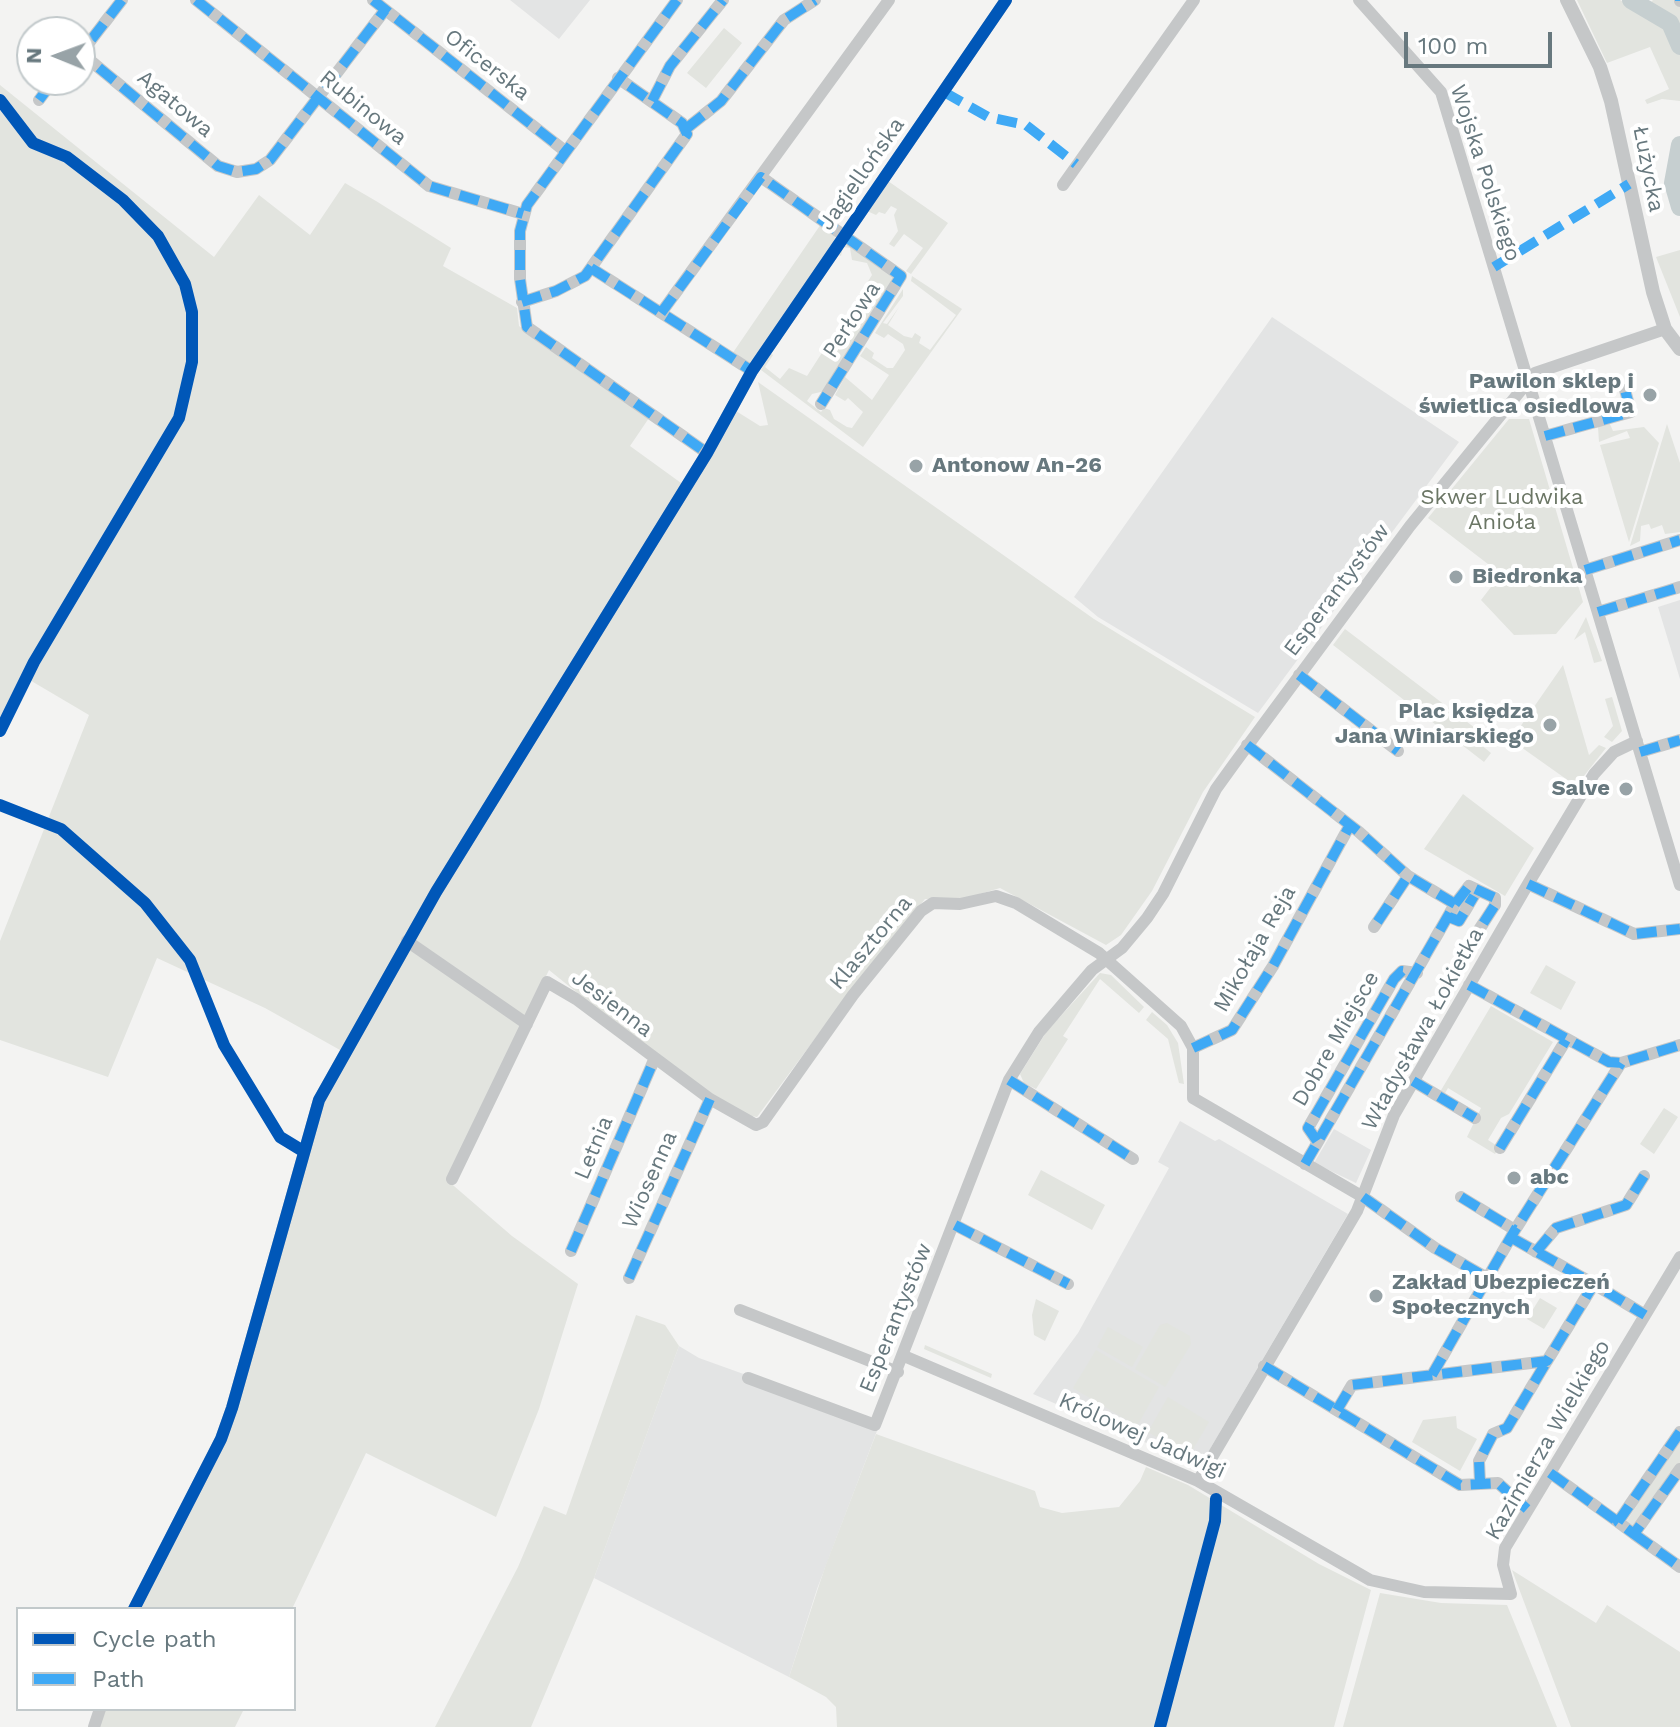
<!DOCTYPE html>
<html>
<head>
<meta charset="utf-8">
<style>
  body { margin:0 }
  #map { position:relative; width:1680px; height:1727px; overflow:hidden; background:#f3f3f2; font-family:"Work Sans",sans-serif }
  canvas { display:block }
  .legend { position:absolute; left:16px; top:1607px; width:280px; height:104px; box-sizing:border-box; background:#fff; border:2px solid #c2c9cb; margin:0; padding:10px 14px; list-style:none; font-size:24px; color:#67787e }
  .legend li { display:flex; align-items:center; gap:16px; height:40px }
  .legend b { width:40px; border:2px solid #c2c9cb }
  .north { position:absolute; left:16px; top:16px; width:80px; height:80px; box-sizing:border-box; background:#fff; border:2px solid #c2c9cb; border-radius:50%; rotate:271deg; font-size:22px; font-weight:700; line-height:32px; text-align:center; color:#67787e }
  .north::after { content:''; display:block; margin:auto; width:28px; height:36px; background:#98a3a7; clip-path:polygon(50% 0,100% 100%,50% 72%,0 100%) }
  .scale { position:absolute; left:1404px; top:32px; width:148px; height:36px; box-sizing:border-box; border:4px solid #67787e; border-top:0; padding-left:10px; font-size:24px; line-height:28px; white-space:nowrap; color:#67787e; -webkit-text-stroke:6px #fff; paint-order:stroke }
</style>
</head>
<body>
<div id="map">
<canvas width="1680" height="1727"></canvas>
<ul class="legend">
<li><b style="height:10px;background:#0057b8"></b>Cycle path</li>
<li><b style="height:10px;background:#3fa9f5"></b>Path</li>
</ul>
<div class="north">N</div>
<div class="scale">100 m</div>
</div>
<script>
const context = document.querySelector('canvas').getContext('2d');
context.lineJoin = 'round';
function fillPath(path, color) { context.fillStyle = color; context.fill(path, 'evenodd'); }
const poly = rows => new Path2D(rows.map(r => 'M' + r).join(''));
function stroke(path, color, width, dash) { context.strokeStyle = color; context.lineWidth = width; context.lineCap = dash ? 'butt' : 'round'; context.setLineDash(dash || []); context.stroke(path); }
function label(font, color, halo, rows, align = 'center') {
  context.font = font + ' "Work Sans",sans-serif'; context.lineWidth = 8; context.setLineDash([]); context.textBaseline = 'middle'; context.strokeStyle = halo; context.fillStyle = color; for (const [text, x, y, turn = 0] of rows) {
    context.save(); context.translate(x, y); context.rotate((+turn || 0) * Math.PI / 180); context.textAlign = isNaN(turn) ? turn : align; if (halo) context.strokeText(text, 0, 0); context.fillText(text, 0, 0); context.restore();
  }
}
const built = poly([
  [510,0,590,0,559,39],
  [1272,317,1459,442,1258,713,1098,617,1074,597],
  [1680,600,1680,679,1658,607],
  [1180,1121,1215,1141,1219,1139,1348,1214,1200,1466,1033,1394,1078,1333,1169,1168,1158,1162],
  [1334,1129,1371,1150,1356,1183,1314,1163],
  [679,1346,699,1358,880,1423,817,1589,789,1677,594,1578]
]);
const green = poly([
  [1577,0,1620,0,1663,23,1680,55,1680,101,1662,99,1647,104,1645,100,1669,89,1650,47,1607,63],
  [1653,0,1675,0,1680,6,1680,33,1667,15,1650,3],
  [724,28,742,43,706,88,687,73],
  [0,85,214,257,259,195,310,235,345,183,376,201,451,248,443,266,517,308,519,326,649,418,630,446,688,488,736,411,760,426,768,425,758,382,1094,619,1255,717,1203,792,1152,891,1121,935,1106,945,1000,888,960,900,925,899,857,982,757,1117,740,1114,652,1053,549,970,447,1180,512,1236,578,1284,539,1409,496,1517,366,1453,292,1609,140,1609,224,1417,313,1100,340,1050,265,1008,157,958,108,1077,0,1040,0,941,89,715,28,679,0,722],
  [888,181,948,223,911,274,906,271,923,248,904,234,894,247,889,244,898,231,894,215,897,209,891,206,885,214,879,212,876,215,867,211],
  [821,224,835,236,834,242,752,362,749,364,732,354],
  [849,245,894,275,896,281,825,391,812,394,807,401,821,412,824,408,830,410,834,419,847,427,852,428,863,412,848,398,845,401,835,395,845,377,872,400,889,375,860,356,866,347,874,353,872,358,887,368,893,368,905,350,903,344,888,334,884,338,875,333,903,289,903,296,883,323,887,324,899,307,888,325,904,336,912,338,915,333,921,337,919,343,930,350,956,315,911,281,912,276,962,309,863,447,761,370,770,353,773,355,765,367,780,379,789,368,807,376,872,275,867,263,852,260,850,248,843,247,841,256,837,254,843,246],
  [1680,250,1680,317,1656,257],
  [1509,419,1529,419,1583,602,1556,634,1514,635,1481,600,1501,574,1428,518],
  [1609,422,1613,431,1644,427,1659,443,1629,542,1600,445,1630,438,1627,431,1599,442,1598,427],
  [1667,424,1680,463,1680,532,1665,534,1662,525,1651,529,1649,524,1641,526,1640,541,1630,546],
  [1586,617,1602,661,1594,663,1585,632,1574,640],
  [1345,629,1479,731,1474,739,1491,753,1484,762,1333,645],
  [1563,665,1589,755,1599,745,1606,748,1576,786,1511,740],
  [1612,697,1622,731,1612,742,1604,737,1613,726,1605,699],
  [1463,794,1534,848,1505,896,1424,849],
  [1546,965,1576,982,1561,1010,1530,993],
  [1100,973,1111,975,1144,1007,1139,1013,1100,979,1063,1036,1068,1039,1036,1089,1024,1083,1020,1074,1047,1031],
  [1491,1006,1553,1042,1509,1114,1501,1118,1488,1140,1499,1147,1495,1154,1467,1137,1481,1108,1448,1088,1444,1095,1440,1092],
  [1152,1012,1167,1025,1178,1043,1184,1084,1179,1083,1168,1039,1146,1020],
  [1664,1108,1678,1117,1654,1154,1640,1144],
  [1041,1170,1105,1205,1092,1230,1028,1195],
  [1540,1298,1557,1308,1544,1329,1527,1319],
  [1036,1299,1059,1311,1045,1341,1034,1335,1032,1315],
  [636,1315,665,1325,679,1346,594,1578,531,1727,435,1727,518,1567,544,1506,566,1515],
  [1167,1323,1190,1336,1191,1344,1165,1387,1135,1369,1160,1325],
  [1108,1327,1143,1347,1132,1367,1097,1347],
  [925,1345,992,1374,991,1378,924,1349],
  [1096,1350,1159,1387,1137,1426,1073,1388],
  [1168,1397,1209,1422,1189,1456,1148,1432],
  [1456,1416,1457,1428,1477,1439,1460,1471,1412,1442,1423,1420],
  [876,1434,1035,1491,1040,1507,1062,1513,1119,1507,1140,1481,1146,1467,1188,1485,1319,1564,1371,1590,1334,1727,837,1727,836,1707,826,1697,789,1677,825,1567],
  [1680,1439,1680,1463,1673,1474,1635,1527,1626,1522],
  [1512,1570,1596,1623,1607,1605,1680,1652,1680,1727,1571,1727],
  [1380,1593,1441,1603,1507,1605,1557,1727,1343,1727],
  [106,1709,244,1709,235,1727,99,1727]
]);
const river = poly([
  [1631,0,1670,23,1680,46],
  [1680,145,1673,183,1680,207]
]);
const minor = poly([
  [122,0,81,53,218,166,237,172,256,169,270,160,385,10],
  [196,0,429,186,523,214],
  [373,0,565,151],
  [677,0,527,205,520,231,520,279,527,327,707,453],
  [1359,0,1441,92,1680,885],
  [1680,0,1680,1],
  [39,100,54,80],
  [652,101,670,66,723,0],
  [687,128,721,101,784,20,815,0],
  [761,177,901,276,821,404],
  [1063,185,1194,0],
  [591,268,752,371],
  [522,302,556,291,585,276,687,134,682,123,618,78],
  [661,313,889,0],
  [1545,436,1631,412,1625,390],
  [1585,570,1680,540],
  [1598,612,1680,587],
  [1299,675,1398,751],
  [1247,745,1359,832,1408,876],
  [1640,752,1680,740],
  [1528,884,1634,934,1680,929],
  [1455,904,1469,886,1495,898,1495,905,1475,936],
  [1449,917,1459,921,1474,896],
  [407,941,527,1024],
  [1469,985,1609,1062,1621,1063,1680,1045],
  [1193,1048,1232,1030,1273,966,1350,825],
  [1009,1080,1133,1159],
  [1413,1081,1475,1118],
  [1317,1141,1308,1128,1394,979,1402,971,1417,973],
  [1500,1148,1566,1040],
  [1305,1164,1455,904,1408,876,1374,927],
  [452,1179,547,982,576,999,710,1099,756,1125,763,1122,853,995,921,911,933,903,960,904,996,896,1016,903,1099,953,1181,1026,1193,1048,1193,1098,1363,1197,1435,1248,1489,1279],
  [1461,1197,1515,1230],
  [955,1225,1068,1284],
  [1512,1238,1594,1284],
  [571,1251,654,1060],
  [1536,1252,1556,1228,1626,1205,1644,1176],
  [629,1278,710,1099],
  [740,1310,898,1372],
  [904,1356,1198,1481,1370,1580,1424,1592,1511,1594,1503,1565,1505,1548,1680,1257],
  [1264,1366,1460,1485,1498,1483,1527,1509],
  [1432,1375,1515,1230,1621,1063],
  [748,1378,875,1425,1009,1080,1039,1032,1092,970,1122,948,1147,918,1163,894,1216,789,1234,764,1410,526,1535,373,1665,329],
  [1337,1410,1352,1385,1547,1361,1594,1284,1645,1315],
  [1680,1432,1618,1522,1634,1534,1680,1469],
  [1550,1473,1618,1522],
  [1198,1481,1357,1211,1394,1115,1528,884,1594,774,1614,752,1637,741],
  [1480,1482,1479,1461,1493,1434,1507,1428,1547,1361],
  [1634,1534,1680,1567],
  [134,1609,221,1439,232,1408,319,1100,436,892,707,453,752,371,1006,0],
  [94,1727,100,1709]
]);
const tertiary = poly([
  [1567,0,1600,67,1611,101,1653,292,1665,329,1680,349]
]);
const quiet = poly([
  [122,0,81,53,218,166,237,172,256,169,270,160,385,10],
  [196,0,429,186,523,214],
  [373,0,565,151],
  [677,0,527,205,520,231,520,279,527,327,707,453,710,447],
  [1680,0,1680,1],
  [944,92,988,117,1026,125,1076,164],
  [39,100,54,80],
  [652,101,670,66,723,0],
  [687,128,721,101,784,20,815,0],
  [1494,267,1629,184],
  [591,268,752,371],
  [522,302,556,291,585,276,687,134,682,123,618,78],
  [661,313,761,177,901,276,821,404],
  [1545,436,1631,412,1625,390],
  [1585,570,1680,540],
  [1598,612,1680,587],
  [1299,675,1398,751],
  [1247,745,1359,832,1408,876],
  [1640,752,1680,740],
  [1528,884,1634,934,1680,929],
  [1455,904,1469,886,1495,898,1495,905,1475,936],
  [1449,917,1459,921,1474,896],
  [1469,985,1609,1062,1621,1063,1680,1045],
  [1193,1048,1232,1030,1273,966,1350,825],
  [1009,1080,1133,1159],
  [1413,1081,1475,1118],
  [1317,1141,1308,1128,1394,979,1402,971,1417,973],
  [1500,1148,1566,1040],
  [1305,1164,1455,904,1408,876,1374,927],
  [1363,1197,1435,1248,1489,1279],
  [1461,1197,1515,1230],
  [955,1225,1068,1284],
  [1512,1238,1594,1284],
  [571,1251,654,1060],
  [1536,1252,1556,1228,1626,1205,1644,1176],
  [629,1278,710,1099],
  [1264,1366,1460,1485,1498,1483,1527,1509],
  [1432,1375,1515,1230,1621,1063],
  [1337,1410,1352,1385,1547,1361,1594,1284,1645,1315],
  [1680,1432,1618,1522,1634,1534,1680,1469],
  [1550,1473,1618,1522],
  [1480,1482,1479,1461,1493,1434,1507,1428,1547,1361],
  [1634,1534,1680,1567]
]);
const cycleway = poly([
  [0,100,33,143,67,157,123,200,158,236,185,284,192,312,192,362,179,418,34,662,0,731],
  [0,805,61,829,145,903,190,960,224,1045,280,1137,303,1151],
  [134,1609,221,1439,232,1408,319,1100,436,892,707,453,752,371,1006,0],
  [1160,1727,1215,1521,1216,1499]
]);
const markers = [
  [1650,395,8,"#98a3a7"],
  [916,466,8,"#98a3a7"],
  [1456,577,8,"#98a3a7"],
  [1550,725,8,"#98a3a7"],
  [1626,789,8,"#98a3a7"],
  [1514,1178,8,"#98a3a7"],
  [1376,1296,8,"#98a3a7"]
];
const streetNames = [
  ["Oficerska",487,65,38],
  ["Agatowa",175,104,40],
  ["Rubinowa",363,108,39],
  ["Łużycka",1648,169,79],
  ["Wojska Polskiego",1485,173,72],
  ["Jagiellońska",862,174,-55],
  ["Perłowa",852,320,-57],
  ["Esperantystów",1337,590,-53],
  ["Klasztorna",871,943,-50],
  ["Mikołaja Reja",1255,949,-60],
  ["Jesienna",612,1004,37],
  ["Władysława Łokietka",1423,1029,-61],
  ["Dobre Miejsce",1336,1039,-60],
  ["Letnia",594,1148,-67],
  ["Wiosenna",650,1180,-66],
  ["Esperantystów",896,1318,-68],
  ["Królowej Jadwigi",1142,1436,24],
  ["Kazimierza Wielkiego",1548,1440,-60]
];
const poiNames = [
  ["Pawilon sklep i",1634,382,"right"],
  ["świetlica osiedlowa",1634,407,"right"],
  ["Antonow An-26",932,466],
  ["Biedronka",1472,577],
  ["Plac księdza",1534,712,"right"],
  ["Jana Winiarskiego",1534,737,"right"],
  ["Salve",1610,789,"right"],
  ["abc",1530,1178],
  ["Zakład Ubezpieczeń",1392,1283],
  ["Społecznych",1392,1308]
];
const parkNames = [
  ["Skwer Ludwika",1502,498],
  ["Anioła",1502,523]
];
fillPath(built, '#e3e4e4');
fillPath(green, '#e2e4df');
stroke(river, '#c6cfd0', 18);
stroke(minor, '#c5c7c8', 12);
stroke(tertiary, '#c5c7c8', 14);
stroke(quiet, '#3fa9f5', 10, [20, 10]);
stroke(cycleway, '#0057b8', 12);
for (const [x, y, r, color] of markers) { const dot = new Path2D(); dot.arc(x, y, r, 0, 2 * Math.PI); context.fillStyle = color; context.fill(dot); stroke(dot, '#fff', 3); }
label('22px', '#67787e', '#fff', streetNames);
label('bold 22px', '#67787e', '#fff', poiNames, 'left');
label('22px', '#6b7665', '#fff', parkNames);
</script>
</body>
</html>
